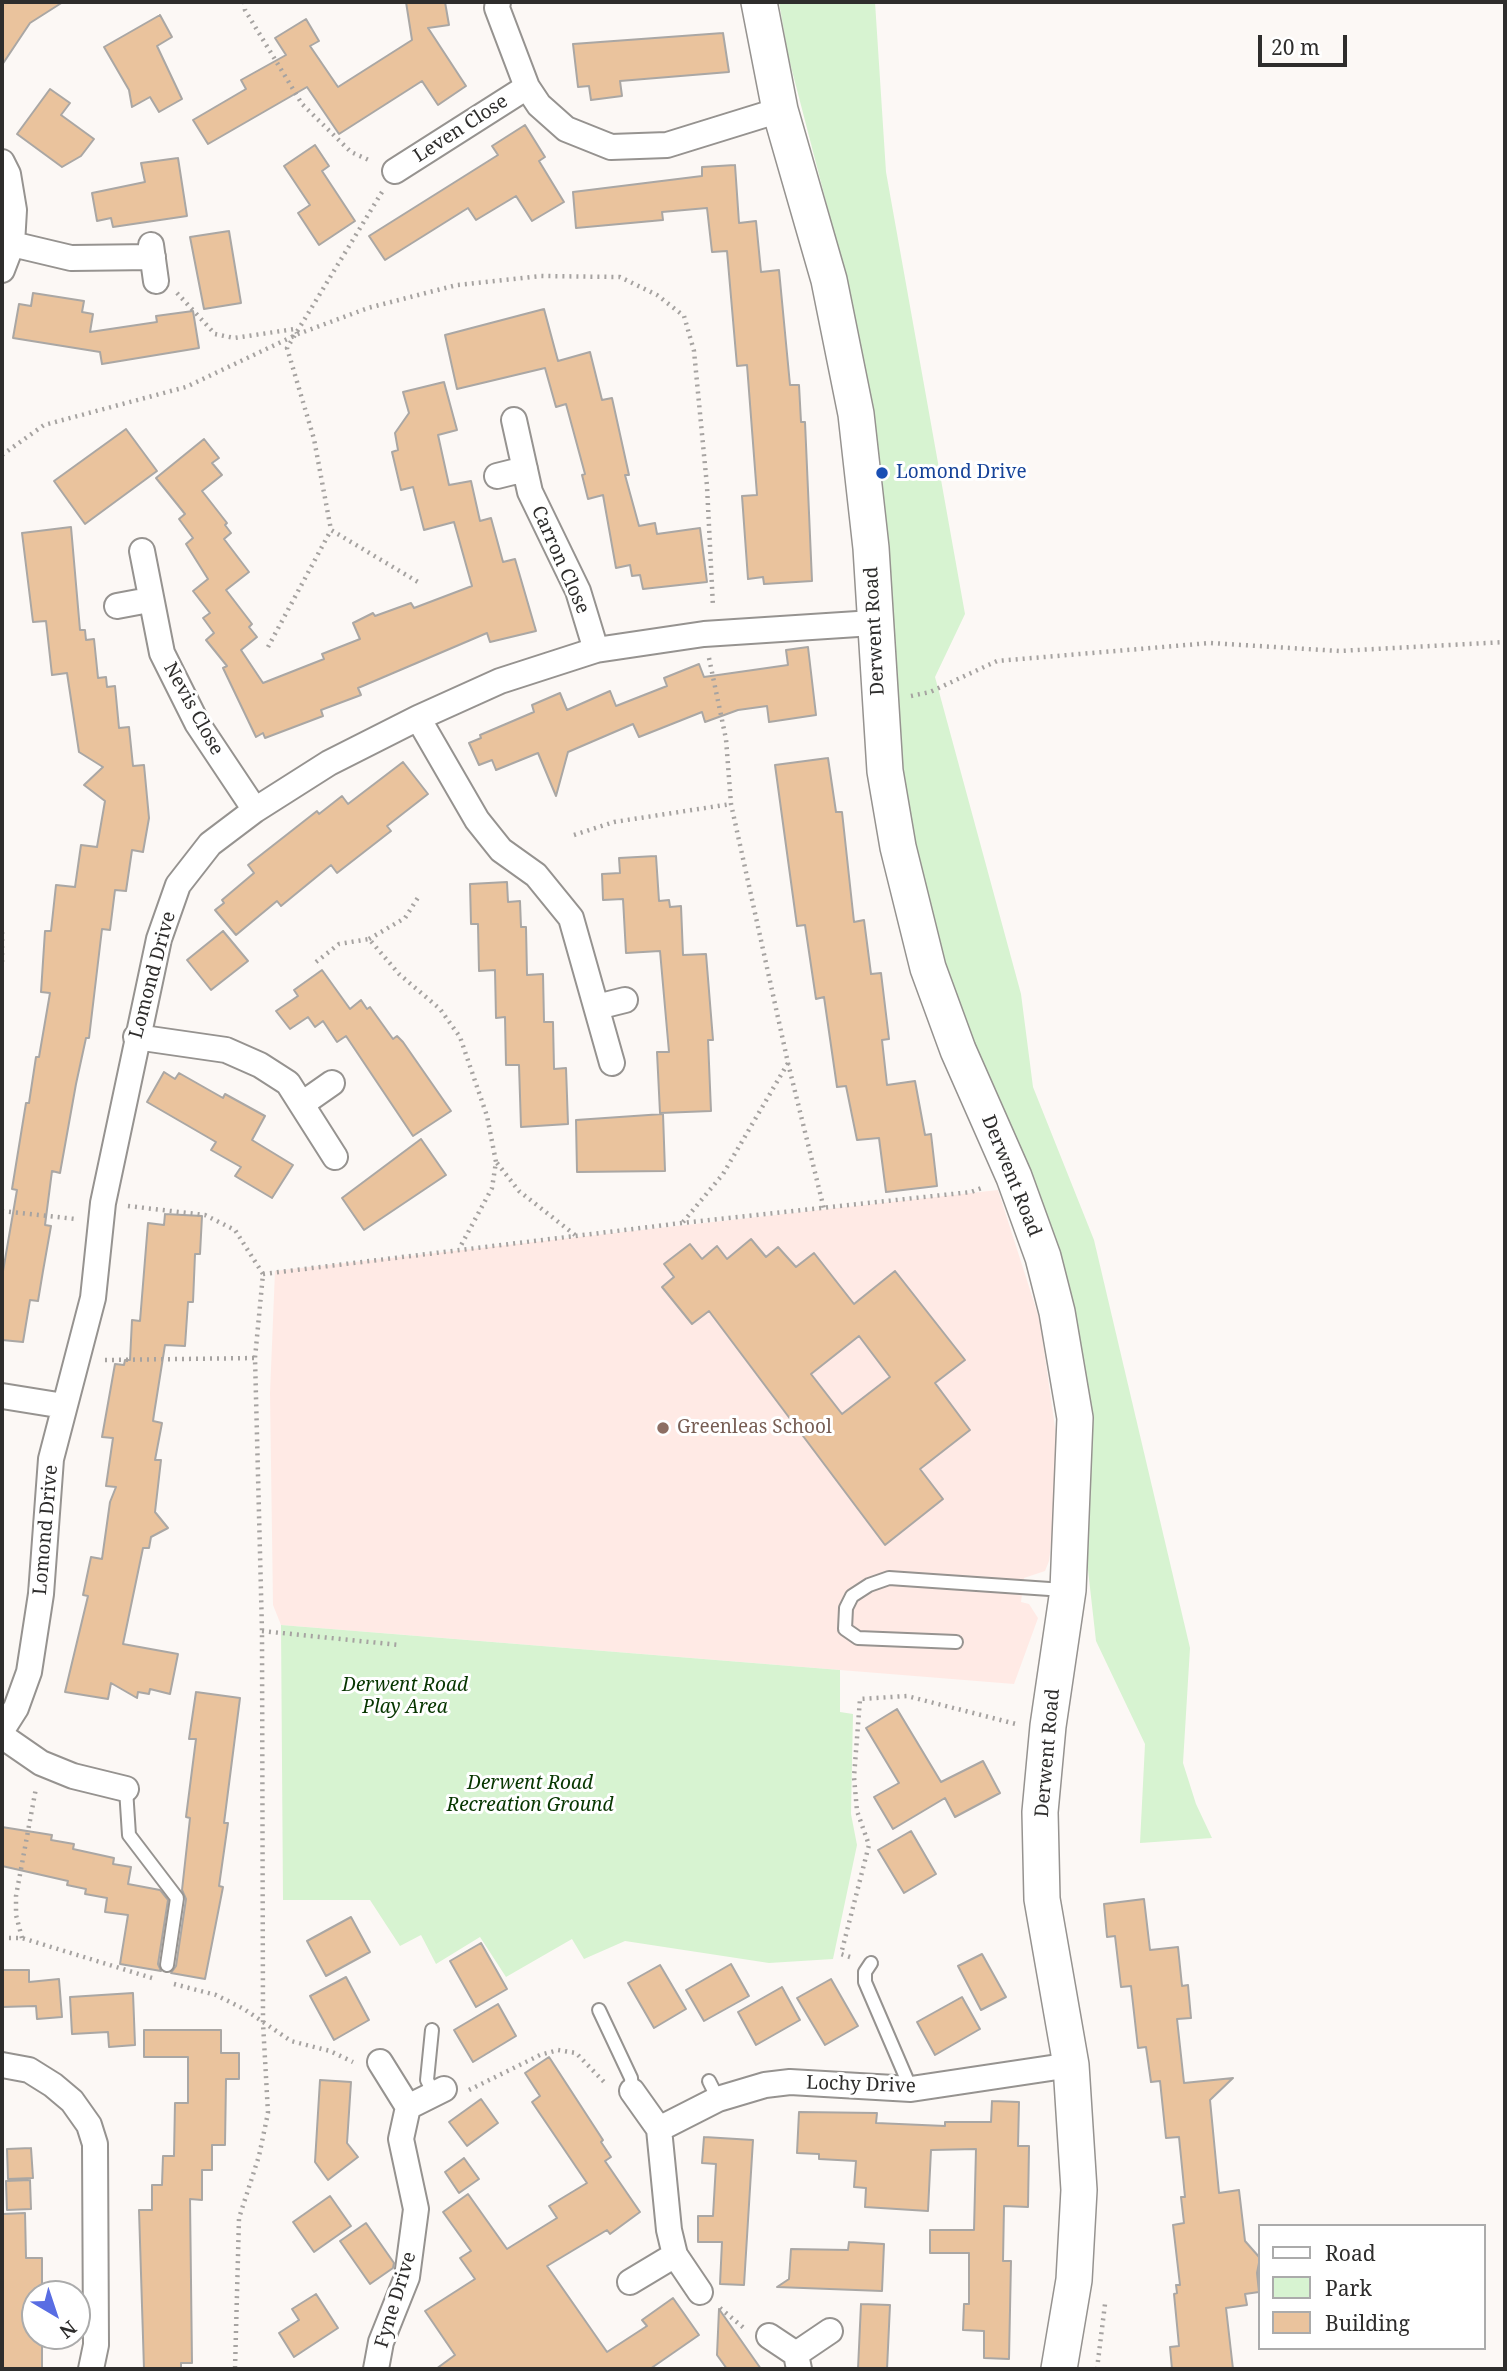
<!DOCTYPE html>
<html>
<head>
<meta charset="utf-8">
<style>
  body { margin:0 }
  #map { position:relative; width:1507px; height:2371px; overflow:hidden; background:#fcf8f5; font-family:"Noto Serif",serif }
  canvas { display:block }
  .frame { position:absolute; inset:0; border:4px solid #2e2d2c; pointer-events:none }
  .legend { position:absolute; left:1258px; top:2224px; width:228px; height:126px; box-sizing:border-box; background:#fff; border:2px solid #ababab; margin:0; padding:9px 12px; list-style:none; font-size:21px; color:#2e2d2c }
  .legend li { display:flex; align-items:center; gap:14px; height:35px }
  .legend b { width:35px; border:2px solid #ababab }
  .north { position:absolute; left:21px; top:2280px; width:70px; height:70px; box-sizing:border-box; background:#fff; border:2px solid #ababab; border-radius:50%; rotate:141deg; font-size:19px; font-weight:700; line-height:28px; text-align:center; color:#2e2d2c }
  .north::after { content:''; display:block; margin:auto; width:24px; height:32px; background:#596de3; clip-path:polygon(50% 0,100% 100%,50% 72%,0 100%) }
  .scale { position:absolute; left:1258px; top:35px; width:89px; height:32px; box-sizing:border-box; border:4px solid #2e2d2c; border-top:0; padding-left:9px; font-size:21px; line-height:24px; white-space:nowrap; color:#2e2d2c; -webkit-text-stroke:5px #fff; paint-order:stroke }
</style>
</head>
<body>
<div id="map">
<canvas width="1507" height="2371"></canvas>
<div class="frame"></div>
<ul class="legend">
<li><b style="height:9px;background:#fff"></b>Road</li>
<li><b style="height:19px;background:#d7f3d1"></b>Park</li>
<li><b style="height:19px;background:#eac39d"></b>Building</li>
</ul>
<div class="north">N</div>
<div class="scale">20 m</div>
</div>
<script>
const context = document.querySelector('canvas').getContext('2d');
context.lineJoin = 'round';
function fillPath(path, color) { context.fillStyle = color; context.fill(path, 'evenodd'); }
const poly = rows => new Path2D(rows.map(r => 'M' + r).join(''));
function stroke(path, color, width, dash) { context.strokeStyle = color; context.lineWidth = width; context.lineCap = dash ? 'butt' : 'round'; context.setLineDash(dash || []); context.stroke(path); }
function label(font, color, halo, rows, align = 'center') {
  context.font = font + ' "Noto Serif",serif'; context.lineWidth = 6; context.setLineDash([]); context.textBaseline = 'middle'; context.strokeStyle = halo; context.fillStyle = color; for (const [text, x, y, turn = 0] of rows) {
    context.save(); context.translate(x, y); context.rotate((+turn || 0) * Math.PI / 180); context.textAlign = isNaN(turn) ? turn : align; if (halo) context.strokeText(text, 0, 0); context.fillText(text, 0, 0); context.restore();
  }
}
const education = poly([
  [998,1190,1040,1321,1060,1463,1049,1561,1045,1571,1024,1578,1021,1602,1029,1604,1038,1618,1014,1684,281,1625,273,1605,270,1393,275,1271]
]);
const green = poly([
  [779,2,875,2,886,172,965,614,935,677,1021,994,1033,1087,1094,1240,1190,1648,1183,1763,1196,1804,1212,1838,1140,1843,1145,1744,1096,1641,1087,1561,1090,1471,973,1041,945,967,922,875,898,757,846,279,788,55],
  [281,1625,840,1670,840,1712,853,1714,851,1814,857,1845,833,1959,769,1963,625,1941,584,1959,572,1939,506,1977,480,1937,436,1964,421,1935,400,1946,370,1900,283,1900]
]);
const building = poly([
  [2,2,63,2,30,23,2,65,2,2],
  [406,2,445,2,449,25,428,28,466,86,438,105,422,81,339,134,307,87,208,144,193,120,246,89,241,80,286,55,275,38,306,19,319,41,310,46,338,87,412,40,406,2],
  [160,15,172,37,157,46,182,99,159,112,150,97,132,107,129,90,104,47,160,15],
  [723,33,729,72,620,81,622,96,591,100,589,86,578,87,573,44,723,33],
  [50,89,70,103,61,115,94,139,81,156,62,167,17,134,50,89],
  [525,125,545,157,539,161,564,202,532,221,516,196,476,220,468,208,385,260,369,236,498,155,492,146,525,125],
  [315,145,329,166,322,171,355,221,319,245,298,213,310,205,284,166,315,145],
  [178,158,187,216,113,227,111,218,97,221,92,193,145,182,141,163,178,158],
  [735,165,739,223,756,221,761,272,779,270,790,385,799,385,801,422,805,422,812,581,764,584,763,577,748,579,742,496,757,495,747,365,737,366,727,251,712,252,707,208,662,212,663,220,576,228,573,192,702,176,702,167,735,165],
  [229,231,241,303,204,309,190,237,229,231],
  [33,293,84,301,82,312,93,314,90,332,157,322,156,316,193,311,199,348,102,364,100,352,13,338,19,304,31,306,33,293],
  [544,309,558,361,590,352,602,400,612,398,629,475,625,475,639,526,655,523,657,534,700,528,707,582,643,589,640,575,632,576,630,565,616,568,603,495,588,499,582,475,585,474,566,404,556,407,545,368,457,389,445,335,544,309],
  [444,382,457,430,438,435,449,485,471,481,480,521,491,518,503,562,515,559,536,631,490,642,487,633,358,688,361,695,321,710,323,716,265,738,263,733,256,737,223,668,227,666,206,640,214,633,203,618,210,613,193,591,208,579,186,544,193,538,179,519,185,514,156,478,204,439,219,458,212,463,222,475,202,491,227,523,225,525,231,533,224,539,249,572,226,590,252,624,249,627,257,637,241,650,263,683,324,659,322,654,360,639,353,623,373,613,375,616,411,603,414,608,472,586,454,522,424,530,413,487,401,490,392,452,398,450,395,433,409,413,403,392,444,382],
  [126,429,157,471,85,524,54,481,126,429],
  [71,527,80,630,85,630,86,640,94,639,98,678,106,677,107,687,115,686,119,728,129,727,133,766,144,765,149,818,143,852,132,850,126,891,115,890,110,930,102,929,89,1038,86,1038,76,1084,60,1173,52,1171,45,1225,51,1226,43,1271,38,1301,30,1300,23,1342,2,1340,2,1277,17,1190,12,1189,26,1103,29,1103,36,1057,39,1057,50,993,41,992,45,931,51,931,56,885,75,887,81,845,97,847,105,801,84,785,103,767,79,752,67,673,52,675,46,621,33,622,22,533,71,527],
  [808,647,816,715,769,722,767,706,738,710,705,722,702,712,639,737,633,724,568,752,556,796,538,753,496,770,492,760,479,765,469,743,481,738,480,735,534,712,532,705,560,693,567,710,610,691,616,706,667,686,664,678,699,664,704,677,788,665,786,650,808,647],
  [828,758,836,812,842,812,854,922,864,920,871,974,881,973,889,1039,882,1040,887,1085,915,1081,925,1135,931,1134,937,1186,886,1192,879,1138,857,1140,846,1086,837,1087,824,997,816,999,805,925,797,926,775,765,828,758],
  [403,762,428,794,387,826,391,831,337,873,331,865,281,906,277,901,236,935,215,910,224,903,222,900,254,873,248,865,317,811,319,814,342,796,348,804,403,762],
  [656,856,659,901,669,900,670,907,681,906,683,955,706,954,713,1040,708,1040,711,1111,660,1113,657,1052,669,1052,660,951,626,953,623,899,603,900,602,874,620,873,619,858,656,856],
  [507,882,508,902,520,901,521,927,526,927,527,975,543,974,544,1022,553,1022,554,1069,566,1068,568,1124,521,1127,519,1065,506,1065,505,1017,496,1018,495,970,479,971,478,924,471,924,470,884,507,882],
  [223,931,248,961,211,990,187,960,223,931],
  [322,970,350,1009,361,1000,367,1009,370,1007,393,1039,397,1036,403,1042,451,1111,413,1136,346,1036,337,1042,323,1021,315,1027,308,1017,290,1029,276,1011,298,996,294,990,322,970],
  [164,1072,175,1079,179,1073,223,1098,225,1094,265,1116,252,1140,293,1165,272,1198,235,1176,241,1167,211,1150,216,1142,147,1102,164,1072],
  [663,1114,665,1171,577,1172,576,1120,663,1114],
  [421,1139,446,1175,364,1230,342,1198,421,1139],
  [165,1214,202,1216,200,1254,195,1254,193,1302,188,1302,185,1346,165,1345,154,1414,153,1421,162,1423,155,1460,161,1460,155,1512,168,1528,151,1537,149,1548,143,1548,123,1644,178,1654,170,1694,150,1689,149,1694,138,1692,137,1698,111,1683,108,1699,65,1692,88,1596,83,1595,91,1557,102,1559,110,1502,116,1487,106,1486,113,1438,102,1437,115,1364,124,1365,125,1360,130,1360,132,1320,140,1321,148,1223,164,1225,165,1214],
  [751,1239,766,1257,778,1247,796,1267,814,1253,854,1304,895,1271,965,1360,935,1383,970,1430,920,1469,943,1499,885,1545,709,1311,692,1324,662,1287,674,1277,664,1264,690,1244,702,1259,717,1246,727,1259,751,1239],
  [859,1336,890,1377,842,1414,811,1374,859,1336],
  [196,1692,240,1698,224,1823,228,1823,219,1886,223,1887,205,1979,171,1973,176,1966,186,1899,182,1890,190,1818,186,1817,196,1739,189,1739,196,1692],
  [897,1709,941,1782,983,1761,1000,1793,955,1817,945,1798,893,1829,874,1797,899,1783,866,1728,897,1709],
  [2,1827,52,1835,51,1840,74,1844,73,1849,114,1858,113,1864,131,1867,128,1884,160,1890,168,1900,158,1964,161,1971,120,1964,128,1915,105,1912,107,1898,85,1894,86,1889,67,1885,68,1881,2,1866,2,1827],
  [911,1831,936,1874,904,1893,878,1850,911,1831],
  [1144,1899,1150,1950,1178,1947,1182,1986,1188,1985,1191,2018,1177,2019,1184,2083,1233,2078,1210,2100,1219,2193,1239,2190,1245,2241,1260,2258,1257,2273,1259,2292,1245,2294,1247,2305,1226,2308,1233,2369,1172,2369,1170,2347,1179,2346,1174,2294,1177,2293,1176,2285,1180,2285,1173,2225,1184,2223,1181,2197,1185,2197,1179,2137,1166,2138,1160,2081,1151,2082,1146,2047,1138,2048,1131,1986,1121,1987,1115,1936,1107,1937,1104,1904,1144,1899],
  [351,1917,370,1952,326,1976,307,1941,351,1917],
  [481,1943,507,1989,476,2007,450,1961,481,1943],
  [982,1954,1006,1997,981,2010,958,1966,982,1954],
  [731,1964,749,1996,704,2021,686,1990,731,1964],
  [660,1965,686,2009,654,2028,628,1983,660,1965],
  [2,1970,29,1970,29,1982,59,1979,62,2017,37,2019,36,2006,2,2007,2,1970],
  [346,1977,369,2020,334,2040,310,1996,346,1977],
  [831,1979,858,2026,825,2045,797,1998,831,1979],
  [782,1987,800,2020,756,2045,738,2012,782,1987],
  [133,1993,135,2045,109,2047,108,2032,72,2034,70,1997,133,1993],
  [962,1997,980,2029,935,2055,917,2022,962,1997],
  [498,2004,516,2036,473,2062,454,2030,498,2004],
  [144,2030,221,2030,221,2053,239,2053,239,2079,226,2079,225,2145,212,2145,212,2170,202,2170,202,2200,190,2199,192,2363,181,2363,181,2369,144,2369,139,2210,152,2210,152,2185,162,2185,163,2156,174,2156,175,2103,188,2103,188,2057,144,2057,144,2030],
  [549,2057,603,2140,601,2142,611,2157,605,2161,640,2212,610,2234,607,2230,547,2266,607,2352,647,2326,642,2320,673,2298,699,2335,650,2369,436,2369,455,2355,425,2311,475,2279,460,2258,471,2251,443,2212,468,2194,507,2249,557,2218,549,2206,587,2183,532,2102,540,2096,525,2073,549,2057],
  [320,2080,351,2082,347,2143,358,2157,328,2180,315,2162,320,2080],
  [481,2099,498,2123,467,2146,449,2122,481,2099],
  [992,2101,1019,2102,1018,2146,1029,2146,1028,2207,1004,2206,1003,2261,1011,2261,1009,2359,984,2358,984,2331,963,2330,964,2304,969,2304,969,2253,930,2253,930,2230,974,2230,976,2149,931,2150,928,2211,865,2207,866,2188,854,2187,856,2161,819,2159,819,2154,797,2153,799,2112,877,2113,876,2123,945,2126,945,2122,991,2122,992,2101],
  [704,2137,753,2140,744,2285,720,2284,722,2242,698,2242,698,2216,713,2216,716,2164,702,2163,704,2137],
  [31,2148,33,2178,8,2179,7,2149,31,2148],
  [464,2158,479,2179,459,2193,445,2172,464,2158],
  [30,2180,31,2209,7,2210,6,2181,30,2180],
  [330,2196,351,2226,314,2252,293,2222,330,2196],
  [25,2213,26,2258,42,2258,42,2294,35,2294,35,2336,42,2336,42,2369,2,2369,3,2214,25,2213],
  [366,2223,394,2263,393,2268,370,2284,340,2241,366,2223],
  [849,2242,884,2244,882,2291,777,2287,789,2279,791,2249,848,2250,849,2242],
  [316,2294,338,2328,294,2357,279,2333,299,2320,292,2309,316,2294],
  [861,2304,890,2305,887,2369,858,2369,861,2304],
  [719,2309,761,2369,727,2369,717,2355,719,2309]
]);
const path = poly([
  [244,2,245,10,302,104,351,152,371,161],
  [382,192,287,348,314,439,331,530,418,582],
  [177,293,215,334,234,338,295,329,297,333],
  [2,455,44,425,186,387,298,334,368,308,457,285,541,276,620,277,657,295,684,316,694,351,707,486,713,607],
  [268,647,331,530],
  [709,658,726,739,731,804,788,1063,824,1209],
  [911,696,930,692,997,661,1210,643,1339,651,1505,642],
  [574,835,614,822,731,804],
  [2,932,2,963],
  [369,939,405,918,419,896],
  [316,962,339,944,369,939,399,974,440,1009,460,1037,487,1116,496,1162,492,1188,459,1249],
  [497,1163,519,1191,575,1235],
  [128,1206,205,1215,235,1230,263,1274,255,1358,262,1631,263,2023,268,2113,259,2156,239,2218,235,2369],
  [2,1211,75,1219],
  [683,1222,723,1174,788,1063],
  [263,1274,682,1223,971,1192,984,1187],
  [105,1360,255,1358],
  [262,1631,399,1645],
  [2,1938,22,1938,152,1978],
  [22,1938,16,1915,16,1896,36,1788],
  [850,1957,841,1954,869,1845,857,1811,854,1777,860,1699,907,1696,1016,1724],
  [174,1984,216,1995,244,2009,291,2041,330,2051,353,2062],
  [469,2090,540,2055,558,2050,576,2053,606,2084],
  [720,2308,745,2329],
  [1097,2369,1105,2304]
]);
const lane = poly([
  [956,1642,858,1638,845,1629,846,1608,852,1596,869,1585,889,1578,1064,1590],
  [126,1789,129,1835,177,1898,167,1965],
  [871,1963,865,1972,865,1982,911,2089],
  [599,2010,631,2078,632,2091],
  [432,2030,427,2080,434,2094],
  [709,2081,718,2099]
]);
const street = poly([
  [498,2,497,8,527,87],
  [2,162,8,174,14,210,12,244,2,270],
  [395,171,527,87,539,105,566,129,611,147,667,145,780,110],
  [12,244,71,258,153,257],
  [151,245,156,281],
  [514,420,530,492,578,591,596,650],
  [497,476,525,469],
  [142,551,162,653,197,723,255,810],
  [117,606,149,600],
  [418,718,477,820,501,850,536,875,571,918,612,1063],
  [597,1007,625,1000],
  [136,1037,226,1050,260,1065,288,1083,335,1157],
  [302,1104,332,1083],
  [2,1396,64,1406],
  [2,1730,16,1708,29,1672,41,1594,51,1459,93,1298,103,1203,159,939,178,885,210,844,255,810,329,763,418,718,500,681,596,650,704,634,873,623],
  [2,1736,41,1763,73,1776,126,1789],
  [2,2065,29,2070,53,2085,72,2101,89,2125,95,2144,96,2345,91,2369],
  [632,2091,659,2129,669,2230,675,2255,700,2292],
  [408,2107,444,2089],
  [659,2129,718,2099,765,2085,790,2082,911,2089,1071,2065],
  [630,2282,675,2255],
  [769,2336,796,2354],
  [376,2369,381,2342,407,2277,416,2209,401,2139,408,2107,380,2062],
  [799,2369,796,2354,830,2331]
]);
const secondary = poly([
  [759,2,780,110,829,280,856,414,871,548,885,771,898,847,928,968,958,1050,1014,1177,1043,1257,1057,1312,1075,1418,1068,1590,1048,1726,1040,1812,1042,1899,1071,2065,1079,2190,1074,2280,1059,2369]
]);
const markers = [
  [882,473,7,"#1a4fb4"],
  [663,1428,7,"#8d6e63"]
];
const streetNames = [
  ["Leven Close",461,129,-33],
  ["Carron Close",560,560,66],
  ["Derwent Road",875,631,-93],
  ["Nevis Close",193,709,61],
  ["Lomond Drive",153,975,-75],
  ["Derwent Road",1011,1176,68],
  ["Lomond Drive",46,1530,-85],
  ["Derwent Road",1048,1753,-85],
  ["Lochy Drive",861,2085,2],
  ["Fyne Drive",396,2300,-73]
];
const transitNames = [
  ["Lomond Drive",896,473]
];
const educationNames = [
  ["Greenleas School",677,1428]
];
const parkNames = [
  ["Derwent Road",405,1686],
  ["Play Area",405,1708],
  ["Derwent Road",530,1784],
  ["Recreation Ground",530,1806]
];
fillPath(education, '#ffeae5');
fillPath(green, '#d7f3d1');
fillPath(building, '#eac39d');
stroke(building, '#aaa7a4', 2);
stroke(lane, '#969390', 16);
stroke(street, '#969390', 28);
stroke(secondary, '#969390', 38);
stroke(path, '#a6a3a1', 4.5, [2, 5]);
stroke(lane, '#fff', 12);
stroke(street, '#fff', 24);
stroke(secondary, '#fff', 35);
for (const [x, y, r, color] of markers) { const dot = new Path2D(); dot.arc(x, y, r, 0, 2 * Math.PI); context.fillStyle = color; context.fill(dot); stroke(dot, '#fff', 2.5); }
label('19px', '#2e2d2c', '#fff', streetNames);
label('19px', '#164399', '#fff', transitNames, 'left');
label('19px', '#785e54', '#fff', educationNames, 'left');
label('italic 19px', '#073600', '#fff', parkNames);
</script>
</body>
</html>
